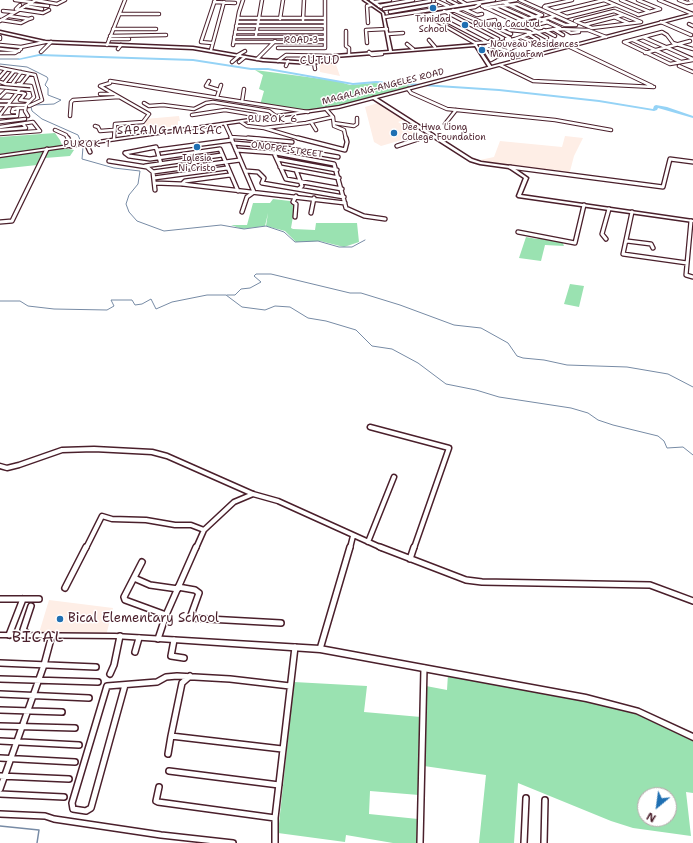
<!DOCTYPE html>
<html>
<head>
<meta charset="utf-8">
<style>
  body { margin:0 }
  #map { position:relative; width:693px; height:843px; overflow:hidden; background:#fff; font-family:"Shantell Sans",sans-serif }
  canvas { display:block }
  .north { position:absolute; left:637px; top:787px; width:40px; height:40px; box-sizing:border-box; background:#fff; border:1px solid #b7a5aa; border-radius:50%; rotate:209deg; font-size:11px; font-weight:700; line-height:16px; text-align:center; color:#4a1f2b }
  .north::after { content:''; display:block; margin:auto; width:14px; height:18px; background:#1f6fb2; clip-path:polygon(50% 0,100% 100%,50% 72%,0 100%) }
</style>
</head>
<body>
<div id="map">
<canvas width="693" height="843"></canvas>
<div class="north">N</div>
</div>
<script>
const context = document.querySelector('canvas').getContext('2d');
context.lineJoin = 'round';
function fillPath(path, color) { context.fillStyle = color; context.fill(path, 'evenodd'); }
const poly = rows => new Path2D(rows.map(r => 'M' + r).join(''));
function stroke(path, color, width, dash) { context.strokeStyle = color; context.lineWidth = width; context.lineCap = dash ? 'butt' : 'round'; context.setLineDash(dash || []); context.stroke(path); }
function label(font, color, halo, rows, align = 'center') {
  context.font = font + ' "Shantell Sans",sans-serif'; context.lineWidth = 3; context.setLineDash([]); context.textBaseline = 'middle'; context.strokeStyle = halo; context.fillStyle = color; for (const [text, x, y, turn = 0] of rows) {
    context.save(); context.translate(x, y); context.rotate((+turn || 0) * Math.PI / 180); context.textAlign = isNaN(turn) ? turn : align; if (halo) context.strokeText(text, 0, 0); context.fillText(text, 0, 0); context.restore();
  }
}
const built = poly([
  [324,60,335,62,340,76,320,72,319,63],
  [381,102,406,119,398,122,419,135,381,146,374,142,365,107],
  [179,116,180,121,178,121,178,125,171,125,171,127,157,128,156,125,146,126,145,119],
  [565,136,583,138,574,156,569,175,475,161,494,157,500,141,562,147],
  [49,600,113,608,106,636,39,633]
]);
const green = poly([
  [255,70,337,81,350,85,374,83,417,86,350,104,308,112,260,105,264,91,259,89,263,75],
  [55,133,60,140,62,145,61,146,0,154,0,137],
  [63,148,74,150,70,156,45,158,49,150],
  [41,151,44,152,37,165,0,169,0,157],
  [273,199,290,201,290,204,295,205,291,228,293,229,315,230,316,223,357,223,359,242,344,247,320,241,296,242,285,231,266,226,268,213,265,226,242,229,231,225,247,225,253,203,270,203],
  [526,237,537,239,540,237,562,241,564,246,545,245,541,261,519,258],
  [570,284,584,286,579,307,564,304],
  [448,674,626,710,642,715,693,739,693,793,686,792,691,836,633,828,611,821,518,783,514,843,479,843,486,775,424,766,426,686,447,690],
  [645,795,669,795,669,819,645,819],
  [294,682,367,686,364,712,421,717,419,795,370,791,369,814,418,819,418,843,393,843,346,835,345,842,278,833]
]);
const streamFar1 = poly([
  [0,59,19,59],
  [0,64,27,67,47,77,48,79,45,85,48,88,48,95,61,100,54,104,35,105,31,107,32,111,42,119,78,135,83,147,82,159,114,168,140,171,138,184,129,195,126,204,129,212,137,221,164,231,221,225,244,229,266,226,284,232,295,242,318,241,339,247,352,247,365,240],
  [227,295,235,295,241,289,250,288,261,282,254,276,256,274,271,274,350,293,361,293,400,305,454,325,481,328,508,343,517,356,523,358,544,360,567,365,627,367,668,374,693,387],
  [0,301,20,301,28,306,54,309,107,310,114,306,111,300,132,300,135,305,142,304,151,299,156,309,172,302,207,295,226,295,242,307,265,310,275,306,290,307,308,318,326,321,356,330,372,346,392,349,418,363,446,384,476,390,499,397,571,408,588,413,598,420,613,425,658,436,664,441,667,448,683,447,693,455]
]);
const stream = poly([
  [0,826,39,830,37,843]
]);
const river = poly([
  [39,54,193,59,251,68,268,68,353,83,376,81,499,89,599,100,653,109,654,106,656,105,667,107,693,116,693,118,658,108,657,110,654,111,599,102,499,91,376,83,353,85,268,70,251,70,193,61,39,56,19,60,17,59,39,54]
]);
const minorFar3 = poly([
  [15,0,31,2],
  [35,0,57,4,65,0],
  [371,0,381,7],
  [448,0,458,5],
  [459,0,466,4],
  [520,0,576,25],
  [604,0,639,15],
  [621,0,650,12],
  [638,0,660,9],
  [659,0,693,14],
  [679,0,687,3,693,2,690,0],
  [437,1,448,6],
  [214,2,235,3],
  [375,2,390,0],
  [503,2,560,28],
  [30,4,48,6],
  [20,5,16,9,43,13,49,10],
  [25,6,42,9],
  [379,6,413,0],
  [482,6,538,32],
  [482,6,516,0],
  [500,6,527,18],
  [545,6,544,7,567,17,615,5],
  [545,6,572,0],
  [493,7,521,20],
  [485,8,517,4,542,15,515,22],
  [384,9,430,1],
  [464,9,477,15,482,14],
  [453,10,488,25,489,27,510,38,506,39],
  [3,11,14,12],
  [444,11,498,39,490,41],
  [614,11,641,22,592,28,575,21,614,11],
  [390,12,436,4],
  [555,12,604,0],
  [120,14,159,14],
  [433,14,487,42],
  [426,15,475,7,480,4],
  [426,15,475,43,476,45],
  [638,15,660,9],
  [9,16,29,19,32,18],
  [385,17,494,0],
  [614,17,628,23],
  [238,18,325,18],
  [549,18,565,25,575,25],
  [280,19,283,0],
  [1,20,21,23,29,19],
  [303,20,304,0],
  [0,21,36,0],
  [238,22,325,22],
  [484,22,495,20],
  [661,22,691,35],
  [368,23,367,6,371,5],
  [689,24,693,26],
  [522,25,555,16],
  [584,25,623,15],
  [236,26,325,26],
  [506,27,510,30,530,32],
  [528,27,548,22],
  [113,29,156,29],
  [553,29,563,35],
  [564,29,571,33,579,32],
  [544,30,555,36],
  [346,31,346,46,349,48,349,54],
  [235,32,325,32],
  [536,32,547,38],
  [388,34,403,33],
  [511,34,499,29,516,26],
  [528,34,538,40],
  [256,35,262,0],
  [110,36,166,35],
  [0,37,0,39],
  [234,37,325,37],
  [521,37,531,41],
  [643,37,693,59],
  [109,39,129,39],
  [515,39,521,43,491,60,483,47,515,39],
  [515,39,532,33,555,29,588,30,606,37],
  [429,40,435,47],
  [633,40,681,62],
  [234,42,325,42],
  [624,42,662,32,667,35,673,43,693,49],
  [624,42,670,64,693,60],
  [212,43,201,42,215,0],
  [367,43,366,30,387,29],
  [476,43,491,42],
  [407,44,413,49],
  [497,44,511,49],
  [0,45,21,47],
  [107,45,125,0],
  [233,45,239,12,243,0],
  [488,45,507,51],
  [483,47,503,54],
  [570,47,652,86],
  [278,48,325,48,325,0],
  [0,49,19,51],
  [118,49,121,45],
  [211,50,224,2],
  [41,52,51,42],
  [369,52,372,55,382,54],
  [0,53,15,53,21,49,21,47,45,42],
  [645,53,690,41],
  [238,55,245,51],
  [257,59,275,41],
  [324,60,336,62],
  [278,61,286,55,331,56],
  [232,62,240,55],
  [239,62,245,57],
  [314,63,315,69],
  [500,65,533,81,654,87],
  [286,66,288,61],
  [679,66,693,72],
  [0,68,35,75,42,100,29,106],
  [0,77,6,70],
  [209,81,206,86,219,90],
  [0,82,6,84,31,86,34,97,26,105,25,111,28,116],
  [5,82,14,71],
  [13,83,21,72],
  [18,84,21,84,29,74],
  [0,87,32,90],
  [408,89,411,93,447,109,555,120,611,130],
  [100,94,114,94],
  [0,97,6,91,22,93,25,94,20,100,30,101],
  [217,97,221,85],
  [0,101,10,101],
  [242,102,244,89],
  [144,103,149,106,163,105,194,109,206,103,213,102,269,111,277,117],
  [0,105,26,105],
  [326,109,333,117,334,126,344,130,346,139],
  [17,112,12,112,13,109,18,108],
  [0,115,20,89],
  [192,115,225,110,255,115,258,119],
  [70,116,71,102,73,100,119,97],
  [0,117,17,116,18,108,25,108],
  [0,122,25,119],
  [241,122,247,126,264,128,301,139],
  [311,122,316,130],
  [334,123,354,126,357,124,357,118],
  [225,124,232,139],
  [445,124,456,110],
  [95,126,98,127,100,131,113,130],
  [0,127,33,122,40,131,0,134],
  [264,128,306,123,333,117],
  [0,130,26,128,23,124],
  [55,130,66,135,68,139],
  [231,137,260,139],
  [114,139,115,124,143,122,149,114,100,86,110,83,110,81,308,112],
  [418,139,432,135]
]);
const minorFar2 = poly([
  [68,138,71,146],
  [231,138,254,192,247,197,242,212],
  [248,138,292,142],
  [298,138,345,150,347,142,346,138],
  [86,143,90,152],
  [233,143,281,147,338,157],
  [397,146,421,138],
  [158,150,232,140],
  [236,150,276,153,334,164,346,208,364,216,385,219],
  [125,153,129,156,150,159,220,149,238,191],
  [125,153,156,147,161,164],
  [274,153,286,179,342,189],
  [277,159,337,170],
  [109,161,147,167,153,172,155,190],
  [145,166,222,155],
  [280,167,339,178],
  [510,167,663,187,670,159,693,162],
  [296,170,302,186,299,189],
  [246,171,258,172,264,178,262,183,344,197],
  [153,172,240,160],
  [154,178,227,168],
  [155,183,182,184,345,203],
  [182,184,185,181,230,175],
  [632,212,623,254,687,263],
  [311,213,314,198],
  [295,217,296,204,293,202,296,196],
  [691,221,686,275,693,277],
  [0,222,12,221,47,149],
  [518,232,575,243,584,205],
  [606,239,602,234,609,209],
  [627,241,651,244,653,248]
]);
const minorFar1 = poly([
  [370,427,449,448,414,548],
  [0,466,7,468,19,465,62,450,94,449,152,452,167,456,253,494,278,501,382,548],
  [368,542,394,477],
  [86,548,102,516,112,519,146,520,175,525,191,525,204,530],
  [196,548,204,530,234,502,253,494],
  [350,548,353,536]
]);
const minor = poly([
  [380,547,466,580,482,582,650,585,693,601],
  [410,559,414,547],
  [142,562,124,597,125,600,166,615],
  [134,578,150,585,178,589],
  [178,587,195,590,199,593,190,618,281,623],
  [65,588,86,547],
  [0,599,39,599],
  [9,635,23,599],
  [25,635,26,632,23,630,31,606],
  [158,639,166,615,196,547],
  [174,640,171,656,184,658],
  [320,649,350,547],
  [135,652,139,638],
  [0,663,96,667],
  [110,674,114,665,120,636],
  [190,676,182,683,171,736,282,749],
  [0,679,98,682],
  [125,685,91,808,86,811,73,809,72,803,107,686,157,682,166,677,177,676,230,679,290,686],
  [0,694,89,698],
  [0,710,62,712],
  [0,726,75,728],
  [0,741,79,745],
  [168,754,171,736],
  [0,758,75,762],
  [169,771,279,785],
  [0,776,69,779],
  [159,787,156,801,158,802,275,818],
  [0,789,44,665,52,635],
  [0,794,64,797],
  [0,814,45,816,54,819,161,835,233,843],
  [275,843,275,818,295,647],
  [420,843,424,668],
  [524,843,526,798],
  [544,843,545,800]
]);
const tertiary = poly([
  [363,0,366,0,384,13,392,51,476,44,477,45,492,67,489,68,475,46,335,57,319,63,311,64,263,61,193,49,45,43,0,33,0,31,45,41,193,47,263,59,311,62,317,61,335,55,389,51,382,13,363,0],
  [373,97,375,97,472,159,481,162,511,166,528,178,521,195,693,220,693,222,518,197,517,196,524,178,509,168,480,164,470,161,373,99,373,97],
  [0,633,115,634,320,646,586,695,639,709,693,734,693,740,636,713,586,701,320,652,115,638,0,637,0,633]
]);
const secondary = poly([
  [693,13,693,15,339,108,0,157,0,155,339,106,693,13]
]);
const markers = [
  [433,8,4,"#1f6fb2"],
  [465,25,4,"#1f6fb2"],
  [482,50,4,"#1f6fb2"],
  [394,133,4,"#1f6fb2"],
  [197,147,4,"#1f6fb2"],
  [60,619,4,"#1f6fb2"]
];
const farPoinames = [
  ["Trinidad",433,20,"center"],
  ["School",433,30,"center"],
  ["Pulung Cacutud",473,25],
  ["Nouveau Residences",490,45],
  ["ManguaFam",490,55],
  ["Dee Hwa Liong",402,128],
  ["College Foundation",402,138],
  ["Iglesia",197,159,"center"],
  ["Ni Cristo",197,169,"center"]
];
const farStreetnames = [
  ["ROAD 3",301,41],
  ["MAGALANG-ANGELES ROAD",383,87,-14],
  ["ONOFRE STREET",287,150,8]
];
const farNeighbourhoodnames = [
  ["PUROK 6",273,119],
  ["PUROK 1",87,144]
];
const farQuarternames = [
  ["CUTUD",320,61],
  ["SAPANG MAISAC",170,131]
];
const nearPoinames = [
  ["Bical Elementary School",68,619]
];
const nearQuarternames = [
  ["BICAL",38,638]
];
fillPath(built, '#feeee6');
fillPath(green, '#9ae2b1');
stroke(streamFar1, '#778ba5', 1);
stroke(stream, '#778ba5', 1.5);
fillPath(river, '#95d3f6');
stroke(minorFar3, '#4a1f2b', 4.5);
stroke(minorFar2, '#4a1f2b', 5.5);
stroke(minorFar1, '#4a1f2b', 7);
stroke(minor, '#4a1f2b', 8);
stroke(tertiary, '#4a1f2b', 3);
stroke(secondary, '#4a1f2b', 2.5);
stroke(minorFar3, '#fff', 2.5);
stroke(minorFar2, '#fff', 3);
stroke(minorFar1, '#fff', 4);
stroke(minor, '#fff', 5);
fillPath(tertiary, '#fff');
fillPath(secondary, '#fff');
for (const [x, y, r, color] of markers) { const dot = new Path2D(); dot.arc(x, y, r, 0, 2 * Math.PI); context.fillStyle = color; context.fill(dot); stroke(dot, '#fff', 1.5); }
label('9px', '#4a1f2b', '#fff', farPoinames, 'left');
label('9px', '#4a1f2b', '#fff', farStreetnames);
context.letterSpacing = '1px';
label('10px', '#4a1f2b', '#fff', farNeighbourhoodnames);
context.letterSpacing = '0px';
context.letterSpacing = '1px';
label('11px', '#4a1f2b', '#fff', farQuarternames);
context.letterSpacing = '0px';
label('13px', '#4a1f2b', '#fff', nearPoinames, 'left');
context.letterSpacing = '1px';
label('16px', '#4a1f2b', '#fff', nearQuarternames);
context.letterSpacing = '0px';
</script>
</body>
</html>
